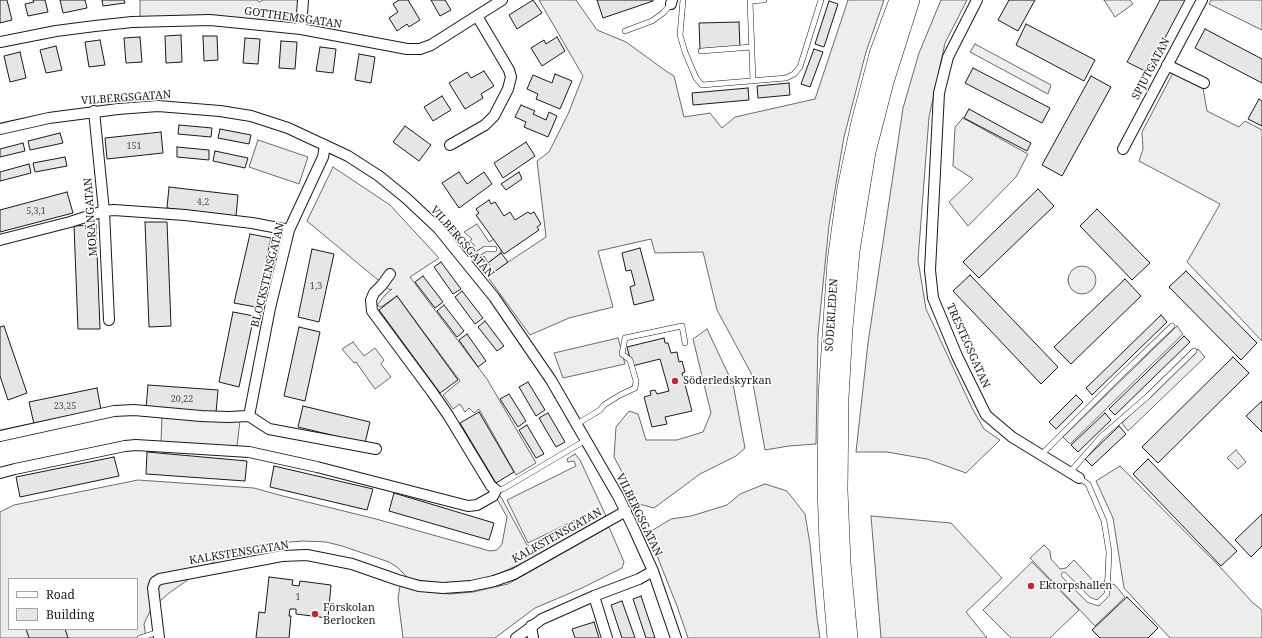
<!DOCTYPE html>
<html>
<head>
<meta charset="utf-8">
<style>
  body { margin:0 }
  #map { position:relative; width:1262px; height:638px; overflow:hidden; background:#fff; font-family:"Noto Serif",serif }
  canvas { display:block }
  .legend { position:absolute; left:8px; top:578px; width:130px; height:52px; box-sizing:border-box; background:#fff; border:1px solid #a3a3a3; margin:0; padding:5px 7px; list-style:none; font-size:12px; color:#1a1a1a }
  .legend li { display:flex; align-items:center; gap:8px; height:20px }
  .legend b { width:20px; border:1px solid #a3a3a3 }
</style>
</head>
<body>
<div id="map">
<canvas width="1262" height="638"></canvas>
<ul class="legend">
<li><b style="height:5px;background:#fff"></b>Road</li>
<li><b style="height:11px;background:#e6e6e6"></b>Building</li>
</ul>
</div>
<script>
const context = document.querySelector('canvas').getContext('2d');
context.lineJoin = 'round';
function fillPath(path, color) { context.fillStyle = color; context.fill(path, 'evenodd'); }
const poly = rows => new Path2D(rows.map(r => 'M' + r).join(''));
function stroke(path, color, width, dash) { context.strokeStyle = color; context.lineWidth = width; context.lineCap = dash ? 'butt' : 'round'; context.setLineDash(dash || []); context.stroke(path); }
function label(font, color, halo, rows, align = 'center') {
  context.font = font + ' "Noto Serif",serif'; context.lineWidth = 3; context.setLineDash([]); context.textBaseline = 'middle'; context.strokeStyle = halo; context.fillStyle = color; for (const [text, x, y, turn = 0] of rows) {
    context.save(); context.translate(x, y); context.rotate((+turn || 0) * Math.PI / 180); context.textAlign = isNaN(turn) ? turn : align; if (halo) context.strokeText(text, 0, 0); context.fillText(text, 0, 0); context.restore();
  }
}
const built = poly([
  [140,0,257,0,259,2,263,0,303,0,301,29,140,22,140,0],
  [539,0,576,0,597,30,626,42,666,71,674,76,684,117,710,113,722,128,735,117,815,99,848,0,884,0,866,52,844,137,829,225,818,334,816,444,789,446,765,450,751,373,717,310,703,252,655,253,651,239,598,251,613,307,569,318,530,335,487,276,546,237,537,161,549,152,568,114,583,76,539,0],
  [941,0,967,0,945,43,929,117,918,260,926,309,972,408,984,429,1000,440,966,473,927,459,887,452,856,452,868,343,903,108,919,53,941,0],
  [1104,0,1130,0,1133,4,1115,17,1104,0],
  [1211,0,1262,0,1262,30,1209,4,1211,0],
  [975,44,1051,85,1048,94,970,52,975,44],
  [1174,71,1203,88,1207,111,1239,127,1245,121,1262,130,1262,341,1187,262,1220,204,1139,161,1143,149,1142,132,1174,71],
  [963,118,1028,154,1016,177,968,226,949,202,973,179,953,166,955,127,963,118],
  [258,140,308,157,299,184,249,167,258,140],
  [333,167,390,205,439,258,410,277,487,379,536,463,516,475,479,409,474,413,469,408,465,412,460,404,453,409,443,395,460,381,397,296,381,307,377,305,386,294,392,289,390,290,307,221,333,167],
  [477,224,489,242,494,239,501,249,501,253,488,263,484,256,474,263,467,254,474,248,474,245,470,241,472,239,464,232,477,224],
  '1068 280a14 14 0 1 1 28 0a14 14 0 1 1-28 0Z',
  [1177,326,1183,334,1070,444,1063,437,1177,326],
  [707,329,733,384,745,448,736,456,700,474,654,508,639,504,614,457,616,427,629,411,638,414,646,440,677,440,703,432,711,413,693,339,707,329],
  [618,338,625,364,563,378,554,353,618,338],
  [353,342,364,356,375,348,384,360,381,364,391,377,375,389,356,362,354,363,342,349,353,342],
  [1198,349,1205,357,1128,431,1122,423,1198,349],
  [162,416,240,420,237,447,161,442,162,416],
  [1236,450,1246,462,1238,469,1227,458,1236,450],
  [575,454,580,460,606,516,523,563,498,574,478,580,459,582,440,583,409,579,397,567,389,562,342,546,326,542,303,541,266,544,238,550,212,563,169,593,151,609,144,624,146,638,0,638,0,512,14,505,138,480,254,488,279,495,376,519,490,551,497,550,502,544,507,517,497,499,498,495,501,497,527,545,536,547,592,512,528,543,507,500,576,466,574,461,568,462,567,459,575,454],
  [9,579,137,579,137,629,9,629,9,579],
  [1120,466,1221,568,1253,603,1262,610,1262,638,1170,638,1124,588,1113,518,1096,481,1120,466],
  [765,484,787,491,805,514,810,544,817,618,820,638,688,638,677,606,648,533,671,519,691,516,727,505,740,494,765,484],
  [871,516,951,523,1002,578,966,612,987,638,881,638,871,516],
  [609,527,624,562,622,568,582,588,535,608,495,638,403,638,398,598,400,586,427,592,450,594,473,592,508,584,609,527],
  [1044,545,1050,551,1051,559,1060,569,1066,568,1074,560,1098,586,1102,587,1104,581,1115,585,1125,597,1095,626,1030,558,1044,545],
  [1032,562,1079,610,1050,638,1011,638,983,610,1032,562]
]);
const building = poly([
  [0,0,7,0,12,20,0,23,0,0],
  [33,0,45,0,48,12,28,16,25,4,34,2,33,0],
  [60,0,85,0,87,8,63,13,60,0],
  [102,0,124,0,125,3,103,6,102,0],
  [399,0,408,0,420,20,409,27,407,24,397,31,389,18,398,12,393,4,399,0],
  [431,0,445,0,451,10,440,16,431,0],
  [533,0,542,13,517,29,509,15,533,0],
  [597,0,653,0,653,1,603,18,597,0],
  [1009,0,1035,0,1018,31,998,20,1009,0],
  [1160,0,1185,0,1147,72,1127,62,1160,0],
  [829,1,838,4,824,47,815,44,829,1],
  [739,22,740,48,700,49,699,23,739,22],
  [1026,24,1095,60,1084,81,1016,45,1026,24],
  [1205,29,1262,59,1262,83,1195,48,1205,29],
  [181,35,182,62,166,63,165,36,181,35],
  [203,36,217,36,218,60,204,61,203,36],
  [140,37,142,62,126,63,124,38,140,37],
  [557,37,565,51,542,66,531,48,544,40,546,44,557,37],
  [245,38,260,39,258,64,243,63,245,38],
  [100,40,105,65,89,67,85,42,100,40],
  [281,41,297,42,295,69,279,68,281,41],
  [56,46,62,70,46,73,40,50,56,46],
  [320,47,336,49,333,73,316,71,320,47],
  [814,49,823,52,810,87,801,84,814,49],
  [20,52,26,78,10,82,4,56,20,52],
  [359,54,375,57,371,83,355,80,359,54],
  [973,68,1050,108,1042,123,965,83,973,68],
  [484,71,494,86,481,94,483,98,465,109,449,83,467,72,471,78,484,71],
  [555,74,572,81,560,109,536,99,538,94,527,89,533,75,552,83,555,74],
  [1091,76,1111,87,1062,176,1042,165,1091,76],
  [789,83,790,95,758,98,757,86,789,83],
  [748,88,749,100,693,105,692,93,748,88],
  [442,96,451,110,433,121,424,107,442,96],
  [1259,99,1262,101,1262,126,1248,119,1259,99],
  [521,105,535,111,533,114,546,120,549,112,557,116,548,137,524,127,526,122,515,117,521,105],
  [969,109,1031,143,1027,151,964,118,969,109],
  [179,125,212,128,211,137,178,134,179,125],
  [405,126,431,145,419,161,393,142,405,126],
  [220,129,251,135,249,144,218,138,220,129],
  [161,132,163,153,107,159,105,138,161,132],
  [60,133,63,143,30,150,28,141,60,133],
  [526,142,535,156,503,178,494,163,526,142],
  [23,143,25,151,0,157,0,149,23,143],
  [177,147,209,150,209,160,177,157,177,147],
  [215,151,248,158,245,168,213,161,215,151],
  [65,157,67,166,35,172,33,163,65,157],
  [29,164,31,173,0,181,0,172,29,164],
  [459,172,467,184,484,172,492,184,459,208,442,183,459,172],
  [519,172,522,179,506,190,501,184,519,172],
  [169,187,238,195,236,216,167,208,169,187],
  [1038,189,1054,206,979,278,963,262,1038,189],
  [67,192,73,213,0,232,0,210,67,192],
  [489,200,491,204,495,202,504,216,510,212,515,220,528,212,530,214,534,212,541,224,537,227,539,230,504,254,476,215,479,213,476,209,489,200],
  [1097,209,1150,263,1132,280,1080,226,1097,209],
  [145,222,167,222,171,326,149,327,145,222],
  [96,225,100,329,78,329,74,226,96,225],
  [250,234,271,238,256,307,234,303,250,234],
  [640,248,654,300,634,305,630,287,635,285,631,270,626,271,622,253,640,248],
  [312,249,334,254,319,322,298,317,312,249],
  [501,253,508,262,494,272,488,263,501,253],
  [441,262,461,289,453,294,434,267,441,262],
  [1186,271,1257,343,1241,360,1169,287,1186,271],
  [970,275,1058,367,1041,384,953,291,970,275],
  [423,276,443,302,435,308,415,282,423,276],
  [1125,279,1141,296,1071,364,1054,347,1125,279],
  [462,291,483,318,475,324,455,297,462,291],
  [397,296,458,380,440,393,379,310,397,296],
  [444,305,464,331,457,337,437,311,444,305],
  [233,312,254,316,239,387,219,382,233,312],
  [1161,315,1167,322,1092,395,1086,388,1161,315],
  [485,321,504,346,497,351,478,327,485,321],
  [4,326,27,393,8,400,0,376,0,327,4,326],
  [299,327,320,332,305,401,284,396,299,327],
  [467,334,486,361,478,367,459,340,467,334],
  [1184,336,1190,342,1115,415,1109,409,1184,336],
  [664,338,665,343,668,343,671,353,677,352,679,362,682,361,685,372,682,373,692,411,665,417,667,424,652,427,644,397,651,395,650,391,655,390,657,394,669,391,660,359,632,366,627,347,664,338],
  [1233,357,1249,373,1158,463,1142,447,1233,357],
  [528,382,545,410,536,416,519,387,528,382],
  [148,385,218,390,216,413,146,408,148,385],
  [97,388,101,410,34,424,29,402,97,388],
  [509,394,526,421,518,427,500,399,509,394],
  [1076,395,1083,402,1056,429,1049,422,1076,395],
  [1262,401,1262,432,1246,416,1262,401],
  [303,406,370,422,365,443,298,427,303,406],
  [479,412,514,472,496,483,460,423,479,412],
  [548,413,565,442,556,447,539,418,548,413],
  [1105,413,1111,420,1078,452,1071,445,1105,413],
  [527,425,544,454,536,458,519,430,527,425],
  [1119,426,1126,434,1092,466,1085,459,1119,426],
  [147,452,247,461,245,481,146,474,147,452],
  [114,457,119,476,20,497,16,477,114,457],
  [1148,459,1237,551,1221,566,1133,474,1148,459],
  [274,466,373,489,367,510,270,487,274,466],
  [394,493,494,523,489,540,389,511,394,493],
  [1262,514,1262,546,1251,557,1235,540,1262,514],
  [269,577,293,580,292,585,299,586,300,581,331,585,328,618,296,614,296,609,290,609,289,616,291,616,289,638,256,638,259,612,265,613,269,577],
  [641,596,655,638,646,638,633,599,641,596],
  [1127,597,1158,628,1148,638,1100,638,1092,630,1127,597],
  [622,601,635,638,622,638,611,605,622,601],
  [594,622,599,638,575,638,572,629,594,622],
  [26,629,65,629,68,638,29,638,26,629]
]);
const service = poly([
  [683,0,680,35,685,52,696,78,702,85,786,78,794,74,800,67,821,0],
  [625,31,652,21,663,13,671,4],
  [701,51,752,47],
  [753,81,750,1,764,0],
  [465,262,485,249,494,249],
  [577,424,600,410,604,405,620,395,635,388,636,381,630,360,622,354,625,338,682,326,685,343],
  [1042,454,1116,380,1172,326],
  [1070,472,1101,437,1148,396,1194,351],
  [496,490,503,489,586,440],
  [1064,575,1089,600,1098,603,1107,594,1109,552,1104,521,1088,484,1079,478],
  [140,638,158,632]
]);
const minor = poly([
  [977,0,948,57,939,93,930,270,933,298,957,356,986,415,1012,437,1079,478],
  [671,4,672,0],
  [301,29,303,0],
  [0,42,56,31,95,26,132,22,210,20,301,29,407,49,420,49,431,45,502,0],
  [1167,65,1204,83],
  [94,111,104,211,109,320],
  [0,129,49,118,118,109,158,106,220,111,251,116,288,128,348,156,379,176,406,198,438,228,494,297,551,380,618,496,634,529,653,571,676,638],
  [450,145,485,125,494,116,508,89,511,77,509,70,477,16],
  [1123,149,1202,0],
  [0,240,70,222,104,211,114,210,185,215,252,223,289,230],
  [249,416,270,308,289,230,323,157,325,145],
  [0,436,114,411,134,410,201,416,228,417,249,416,269,429,376,449],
  [0,473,15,469,125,446,136,445,201,449,249,452,317,467,468,506,477,505,493,496,496,490,491,486,448,415,432,392,372,311,371,300,374,293,382,285,390,274],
  [594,596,607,638],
  [531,626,533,638],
  [159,638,153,588,155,582,160,579,282,556,307,555,352,564,398,580,419,586,443,588,471,586,494,581,514,574,626,511],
  [516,638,542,619,594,596,639,579,653,571]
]);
const trunk = poly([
  [836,638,828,543,826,488,827,396,836,261,846,188,860,122,878,54,898,0],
  [849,638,842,563,839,490,840,398,844,328,851,251,867,152,885,82,911,0]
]);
const markers = [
  [675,381,4,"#c62828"],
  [1031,586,4,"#c62828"],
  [315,614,4,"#c62828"]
];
const numberNames = [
  ["151",134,146],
  ["4,2",203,202],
  ["5,3,1",36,211],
  ["1,3",316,286],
  ["20,22",182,399],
  ["23,25",65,406],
  ["1",298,597]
];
const streetNames = [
  ["GOTTHEMSGATAN",293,18,8],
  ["SPJUTGATAN",1151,69,-62],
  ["VILBERGSGATAN",126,98,-4],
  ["MORÄNGATAN",91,217,-94],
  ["VILBERGSGATAN",462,242,49],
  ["BLOCKSTENSGATAN",268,275,-76],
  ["SÖDERLEDEN",832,315,-86],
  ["TRESTEGSGATAN",968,346,66],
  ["VILBERGSGATAN",639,515,64],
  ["KALKSTENSGATAN",557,536,-29],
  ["KALKSTENSGATAN",239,553,-9]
];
const poiNames = [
  ["Söderledskyrkan",683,381],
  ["Ektorpshallen",1039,586],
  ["Förskolan",323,608],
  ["Berlocken",323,621]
];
fillPath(built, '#ededed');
stroke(built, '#6a6a6a', 1);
fillPath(building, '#e6e6e6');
stroke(building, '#1a1a1a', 1);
stroke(service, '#1a1a1a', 6);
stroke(minor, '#1a1a1a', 12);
stroke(trunk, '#1a1a1a', 18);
stroke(service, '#fff', 5);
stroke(minor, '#fff', 10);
stroke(trunk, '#fff', 17);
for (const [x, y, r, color] of markers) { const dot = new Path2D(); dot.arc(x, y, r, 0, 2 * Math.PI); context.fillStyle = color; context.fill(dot); stroke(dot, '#fff', 1.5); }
label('9px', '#4d4d4d', null, numberNames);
label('11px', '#1a1a1a', '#fff', streetNames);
label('11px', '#1a1a1a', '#fff', poiNames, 'left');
</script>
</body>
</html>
